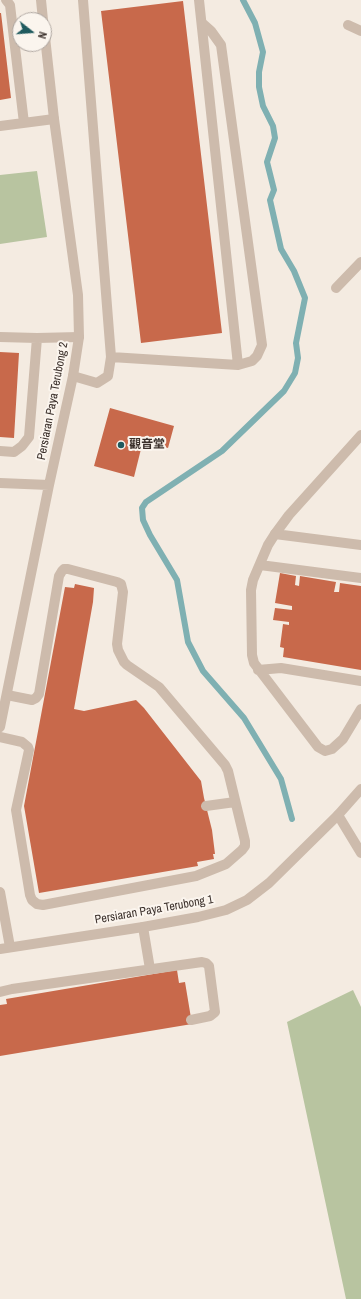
<!DOCTYPE html>
<html>
<head>
<meta charset="utf-8">
<style>
  body { margin:0 }
  #map { position:relative; width:361px; height:1299px; overflow:hidden; background:#f4ebe1; font-family:"Archivo Narrow",sans-serif }
  canvas { display:block }
  .north { position:absolute; left:12px; top:12px; width:40px; height:40px; box-sizing:border-box; background:#fbf5ee; border:1px solid #aea6a0; border-radius:50%; rotate:107deg; font-size:11px; font-weight:700; line-height:16px; text-align:center; color:#3b302b }
  .north::after { content:''; display:block; margin:auto; width:14px; height:18px; background:#1f5a5e; clip-path:polygon(50% 0,100% 100%,50% 72%,0 100%) }
</style>
</head>
<body>
<div id="map">
<canvas width="361" height="1299"></canvas>
<div class="north">N</div>
</div>
<script>
const context = document.querySelector('canvas').getContext('2d');
context.lineJoin = 'round';
function fillPath(path, color) { context.fillStyle = color; context.fill(path, 'evenodd'); }
const poly = rows => new Path2D(rows.map(r => 'M' + r).join(''));
function stroke(path, color, width, dash) { context.strokeStyle = color; context.lineWidth = width; context.lineCap = dash ? 'butt' : 'round'; context.setLineDash(dash || []); context.stroke(path); }
function label(font, color, halo, rows, align = 'center') {
  context.font = font + ' "Archivo Narrow","Noto Sans SC",sans-serif'; context.lineWidth = 4; context.setLineDash([]); context.textBaseline = 'middle'; context.strokeStyle = halo; context.fillStyle = color; for (const [text, x, y, turn = 0] of rows) {
    context.save(); context.translate(x, y); context.rotate((+turn || 0) * Math.PI / 180); context.textAlign = isNaN(turn) ? turn : align; if (halo) context.strokeText(text, 0, 0); context.fillText(text, 0, 0); context.restore();
  }
}
const green = poly([
  [37,171,47,237,0,244,0,175],
  [353,990,361,1007,361,1299,346,1299,287,1022]
]);
const stream = poly([
  [243,0,255,23,263,52,259,72,259,87,263,106,273,126,275,138,267,162,274,190,270,200,281,249,294,271,305,298,296,343,298,358,295,373,284,391,222,451,146,502,142,508,143,520,150,535,177,580,188,642,203,671,244,718,281,779,292,819]
]);
const building = poly([
  [183,1,222,333,141,343,101,11],
  [0,13,1,13,11,98,0,100],
  [0,352,19,353,14,438,0,437],
  [110,408,174,426,168,448,143,441,134,477,94,466],
  [280,573,296,576,295,585,299,586,300,576,336,582,334,592,339,592,340,583,361,586,361,670,283,657,284,648,280,647,283,624,289,625,289,622,273,620,275,608,292,610,292,606,275,603],
  [75,584,94,588,93,602,74,709,84,711,136,700,144,708,201,781,204,798,212,830,215,854,213,854,214,859,197,862,198,866,39,893,24,806,65,587,74,588],
  [177,970,179,983,185,982,192,1024,0,1056,0,1005,7,1004,6,999]
]);
const lane = poly([
  [6,0,10,5,24,123],
  [199,0,238,365],
  [0,126,54,119],
  [0,337,37,338,29,437,22,446,14,452,0,451],
  [37,338,79,337],
  [111,357,238,365,252,361,257,356,262,345,221,45,211,31,202,23],
  [73,376,97,383,108,376,111,357,83,0],
  [275,534,268,545,253,580,251,590,252,655,254,663,318,747,325,751,332,749,343,739,361,709],
  [260,565,361,578],
  [258,670,281,668,361,681],
  [0,737,22,742,28,747,29,750,16,810,30,895,32,900,37,904,43,905,196,876,226,864,242,850,245,846,245,841,228,771,225,765,159,687,127,665,124,662,118,650,117,644,123,592,121,584,117,582,68,569,64,569,62,571,59,576,39,694,36,698,32,700,7,695],
  [206,806,235,802],
  [338,815,361,853],
  [143,927,150,969],
  [0,992,12,989,202,962,206,963,209,966,215,1012,210,1016,191,1020]
]);
const street = poly([
  [41,0,43,20],
  [348,25,361,31],
  [336,288,361,262],
  [361,435,289,515,275,534,361,545],
  [0,483,49,485],
  [0,727,49,485,73,376,79,337,78,295,54,119,44,28],
  [0,892,10,947],
  [0,949,143,927,198,917,226,910,247,900,269,883,338,815,361,789]
]);
const markers = [
  [121,445,4,"#1f5a5e"]
];
const streetNames = [
  ["Persiaran Paya Terubong 2",53,401,-79],
  ["Persiaran Paya Terubong 1",154,910,-10]
];
const poiNames = [
  ["觀音堂",129,445]
];
fillPath(green, '#b8c4a0');
stroke(stream, '#7fb0b2', 6);
fillPath(building, '#c8694b');
stroke(lane, '#cdbbac', 10);
stroke(street, '#cdbbac', 10);
for (const [x, y, r, color] of markers) { const dot = new Path2D(); dot.arc(x, y, r, 0, 2 * Math.PI); context.fillStyle = color; context.fill(dot); stroke(dot, '#fbf5ee', 1.5); }
label('12px', '#3b302b', '#fbf5ee', streetNames);
label('bold 12px', '#3b302b', '#fbf5ee', poiNames, 'left');
</script>
</body>
</html>
